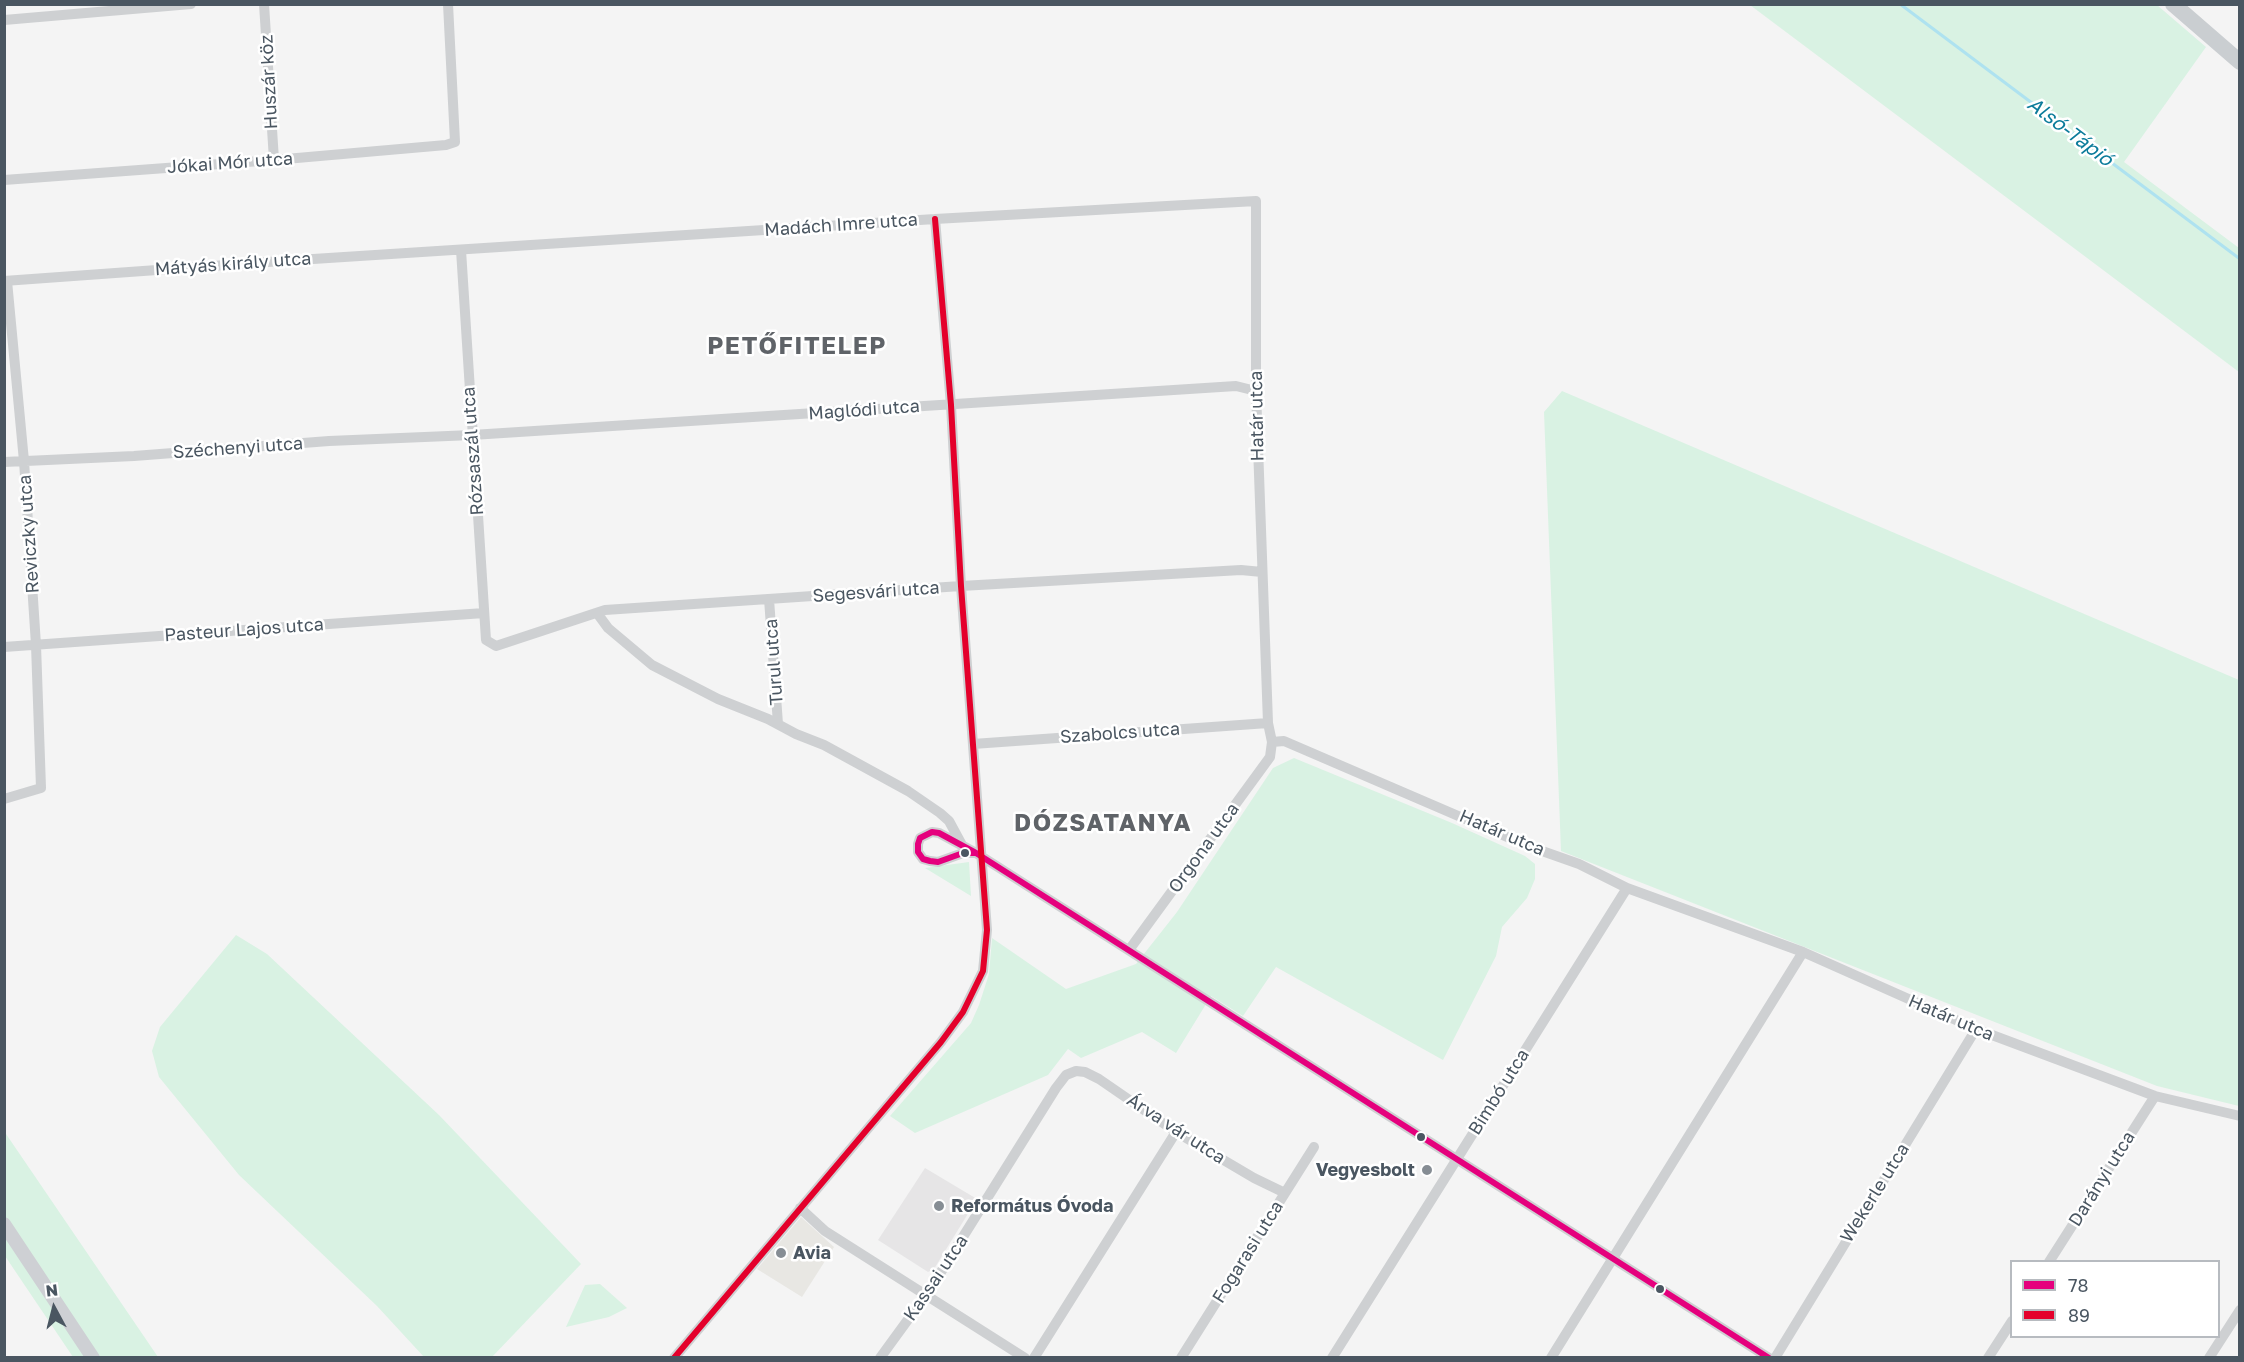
<!DOCTYPE html>
<html>
<head>
<meta charset="utf-8">
<style>
  body { margin:0 }
  #map { position:relative; width:2244px; height:1362px; overflow:hidden; background:#f4f4f4; font-family:"Golos Text",sans-serif }
  canvas { display:block }
  .frame { position:absolute; inset:0; border:6px solid #4a5661; pointer-events:none }
  .legend { position:absolute; left:2010px; top:1260px; width:210px; height:78px; box-sizing:border-box; background:#fff; border:2px solid #b7bbc0; margin:0; padding:8px 10px; list-style:none; font-size:18px; color:#4a5661 }
  .legend li { display:flex; align-items:center; gap:12px; height:30px }
  .legend b { width:30px; border:2px solid #b7bbc0 }
  .north { position:absolute; left:24px; top:1278px; width:60px; height:60px; -webkit-text-stroke:4px #fff; paint-order:stroke; rotate:353deg; font-size:16px; font-weight:700; line-height:24px; text-align:center; color:#4a5661 }
  .north::after { content:''; display:block; margin:auto; width:21px; height:27px; background:#4a5661; clip-path:polygon(50% 0,100% 100%,50% 72%,0 100%) }
</style>
</head>
<body>
<div id="map">
<canvas width="2244" height="1362"></canvas>
<div class="frame"></div>
<ul class="legend">
<li><b style="height:8px;background:#e5007d"></b>78</li>
<li><b style="height:8px;background:#e4002b"></b>89</li>
</ul>
<div class="north">N</div>
</div>
<script>
const context = document.querySelector('canvas').getContext('2d');
context.lineJoin = 'round';
function fillPath(path, color) { context.fillStyle = color; context.fill(path, 'evenodd'); }
const poly = rows => new Path2D(rows.map(r => 'M' + r).join(''));
function stroke(path, color, width, dash) { context.strokeStyle = color; context.lineWidth = width; context.lineCap = dash ? 'butt' : 'round'; context.setLineDash(dash || []); context.stroke(path); }
function label(font, color, halo, rows, align = 'center') {
  context.font = font + ' "Golos Text",sans-serif'; context.lineWidth = 5; context.setLineDash([]); context.textBaseline = 'middle'; context.strokeStyle = halo; context.fillStyle = color; for (const [text, x, y, turn = 0] of rows) {
    context.save(); context.translate(x, y); context.rotate((+turn || 0) * Math.PI / 180); context.textAlign = isNaN(turn) ? turn : align; if (halo) context.strokeText(text, 0, 0); context.fillText(text, 0, 0); context.restore();
  }
}
const commercial = poly([
  [801,1217,834,1247,802,1297,757,1269]
]);
const education = poly([
  [925,1168,977,1199,934,1269,928,1272,878,1240]
]);
const green = poly([
  [1750,5,2157,5,2206,47,2124,162,2239,248,2239,372],
  [1562,391,2239,680,2239,1106,2157,1086,1561,851,1544,412],
  [1294,758,1452,823,1525,856,1535,864,1535,879,1527,898,1502,927,1496,956,1443,1060,1276,967,1243,1016,1211,996,1176,1053,1142,1032,1081,1058,1068,1049,1048,1075,915,1133,890,1116,971,1023,979,1005,989,974,992,938,1066,989,1136,964,1177,912,1273,768],
  [969,862,971,896,925,868],
  [236,935,267,954,439,1115,581,1264,492,1357,424,1357,377,1306,239,1175,159,1077,152,1051,160,1027],
  [4,1131,158,1357,73,1357,5,1256],
  [600,1284,627,1308,609,1317,566,1327,585,1285]
]);
const stream = poly([
  [1900,4,2240,259]
]);
const minor = poly([
  [264,4,274,160],
  [4,20,191,4],
  [4,180,274,160,446,145,455,142,448,4],
  [461,250,486,640,496,646,605,610,961,586,1241,570,1262,572],
  [4,281,282,261,935,219,1256,201,1256,391,1268,723,1272,742,1270,757,1129,950],
  [4,462,134,456,329,441,472,435,1236,386,1256,391],
  [769,599,778,724],
  [597,613,608,628,652,665,718,699,768,719,796,734,824,745,908,791,940,813,949,821,962,845],
  [4,647,484,613],
  [1272,742,1284,741,1528,846,1579,864,1627,888,1803,952,1976,1029,2155,1096,2240,1116],
  [973,744,1268,723],
  [4,799,41,788,36,645,24,461,7,281],
  [976,853,963,853,938,862,930,861,923,859,918,852,918,844,920,838,932,832,939,833,976,853,1769,1358],
  [800,1208,825,1231,1025,1358],
  [2049,1262,2155,1096],
  [674,1358,941,1042,963,1012,983,971,987,930,961,586,951,405,935,219],
  [880,1358,931,1288,1056,1088,1066,1075,1076,1071,1085,1072,1099,1079,1176,1132,1254,1178,1285,1193],
  [1034,1358,1176,1132],
  [1181,1358,1314,1147],
  [1332,1358,1627,888],
  [1551,1358,1803,952],
  [1775,1358,1976,1029],
  [1988,1358,2012,1321],
  [2209,1358,2240,1310]
]);
const secondary = poly([
  [4,1224,93,1358]
]);
const primary = poly([
  [2173,4,2240,62]
]);
const bus1 = poly([
  [976,853,963,853,938,862,930,861,923,859,918,852,918,844,920,838,932,832,939,833,976,853,1769,1358]
]);
const bus2 = poly([
  [674,1358,941,1042,963,1012,983,971,987,930,961,586,951,405,935,219]
]);
const markers = [
  [965,853,5,"#4a5661"],
  [1421,1137,5,"#4a5661"],
  [1427,1170,6,"#868d94"],
  [939,1206,6,"#868d94"],
  [781,1253,6,"#868d94"],
  [1660,1289,5,"#4a5661"]
];
const streetNames = [
  ["Huszár köz",269,82,-93],
  ["Jókai Mór utca",230,163,-4],
  ["Madách Imre utca",841,225,-4],
  ["Mátyás király utca",233,264,-4],
  ["Maglódi utca",864,410,-4],
  ["Határ utca",1257,416,-91],
  ["Széchenyi utca",238,448,-4],
  ["Rózsaszál utca",473,451,-94],
  ["Reviczky utca",29,534,-94],
  ["Segesvári utca",876,592,-4],
  ["Pasteur Lajos utca",244,630,-4],
  ["Turul utca",774,662,-94],
  ["Szabolcs utca",1120,733,-4],
  ["Határ utca",1502,833,23],
  ["Orgona utca",1204,848,-54],
  ["Határ utca",1951,1018,23],
  ["Bimbó utca",1499,1092,-58],
  ["Árva vár utca",1176,1129,33],
  ["Darányi utca",2102,1179,-58],
  ["Wekerle utca",1875,1193,-58],
  ["Fogarasi utca",1248,1252,-58],
  ["Kassai utca",936,1278,-56]
];
const poiNames = [
  ["Vegyesbolt",1415,1170,"right"],
  ["Református Óvoda",951,1206],
  ["Avia",793,1253]
];
const waterNames = [
  ["Alsó-Tápió",2070,132,37]
];
const districtNames = [
  ["PETŐFITELEP",797,346],
  ["DÓZSATANYA",1103,823]
];
fillPath(commercial, '#e8e7e3');
fillPath(education, '#e6e5e6');
fillPath(green, '#d9f2e3');
stroke(stream, '#aee2f0', 3);
stroke(minor, '#ced0d2', 10);
stroke(secondary, '#ced0d4', 14);
stroke(primary, '#caced1', 16);
stroke(bus1, '#e5007d', 6);
stroke(bus2, '#e4002b', 6);
for (const [x, y, r, color] of markers) { const dot = new Path2D(); dot.arc(x, y, r, 0, 2 * Math.PI); context.fillStyle = color; context.fill(dot); stroke(dot, '#fff', 2); }
label('18px', '#4a5661', '#fff', streetNames);
label('bold 18px', '#4a5661', '#fff', poiNames, 'left');
label('italic 20px', '#0c7c9b', '#fff', waterNames);
context.letterSpacing = '1.5px';
label('bold 24px', '#5f6368', '#fff', districtNames);
context.letterSpacing = '0px';
</script>
</body>
</html>
